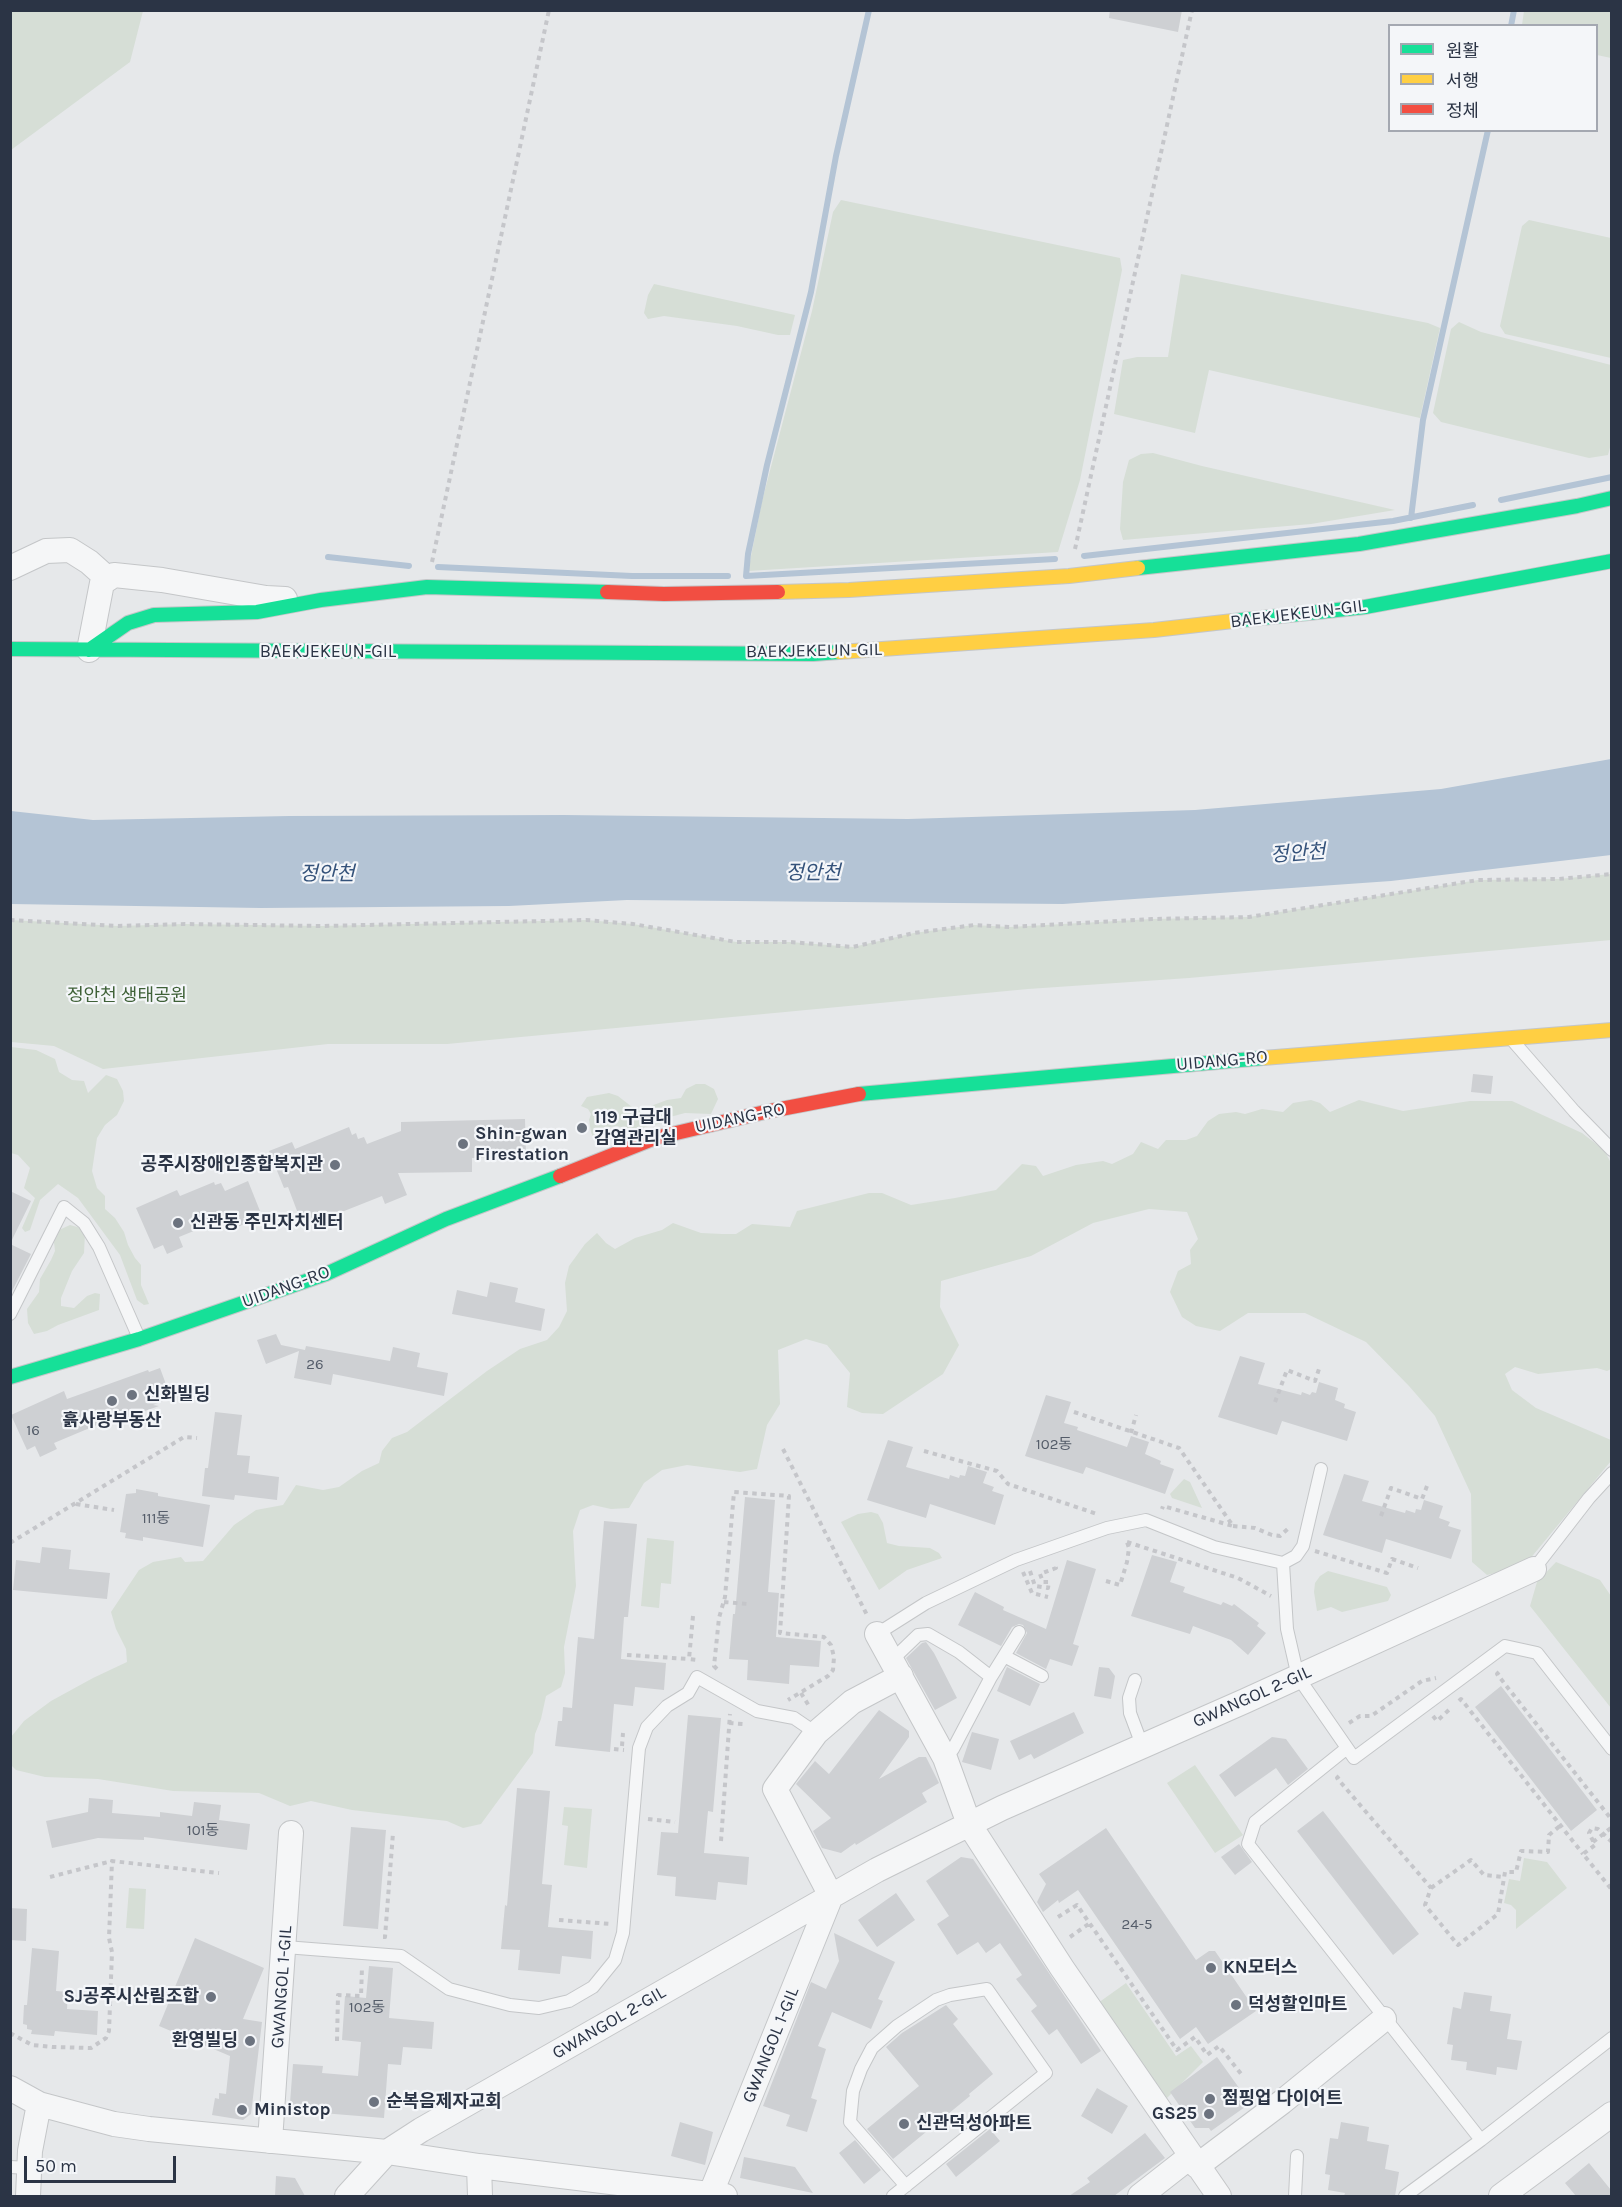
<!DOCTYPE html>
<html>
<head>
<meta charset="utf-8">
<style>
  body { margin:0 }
  #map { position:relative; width:1622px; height:2207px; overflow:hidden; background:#e6e8ea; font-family:Karla,"Noto Sans KR",sans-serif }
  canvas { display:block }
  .frame { position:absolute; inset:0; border:12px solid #2b3445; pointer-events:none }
  .legend { position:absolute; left:1388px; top:24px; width:210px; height:108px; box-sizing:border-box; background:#f4f6f9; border:2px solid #a4a8b1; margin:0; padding:8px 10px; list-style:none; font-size:18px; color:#2b3445 }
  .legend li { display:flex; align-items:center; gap:12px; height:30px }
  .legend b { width:30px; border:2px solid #a4a8b1 }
  .scale { position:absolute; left:24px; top:2156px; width:152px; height:27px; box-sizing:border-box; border:3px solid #2b3445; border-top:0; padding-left:8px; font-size:18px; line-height:21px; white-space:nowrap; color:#2b3445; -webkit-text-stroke:4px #f4f6f9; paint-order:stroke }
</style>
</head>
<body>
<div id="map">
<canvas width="1622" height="2207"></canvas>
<div class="frame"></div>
<ul class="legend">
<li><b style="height:8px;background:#16e098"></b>원활</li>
<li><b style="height:8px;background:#ffcf43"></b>서행</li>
<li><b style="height:8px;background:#f24e42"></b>정체</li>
</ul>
<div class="scale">50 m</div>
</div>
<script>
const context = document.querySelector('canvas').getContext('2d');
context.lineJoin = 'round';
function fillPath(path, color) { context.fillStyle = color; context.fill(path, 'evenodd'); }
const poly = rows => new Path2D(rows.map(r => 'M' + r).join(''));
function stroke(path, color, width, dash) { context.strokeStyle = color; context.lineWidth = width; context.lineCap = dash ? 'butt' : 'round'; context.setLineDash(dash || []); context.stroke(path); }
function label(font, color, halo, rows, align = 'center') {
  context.font = font + ' Karla,"Noto Sans KR",sans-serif'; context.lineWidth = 4.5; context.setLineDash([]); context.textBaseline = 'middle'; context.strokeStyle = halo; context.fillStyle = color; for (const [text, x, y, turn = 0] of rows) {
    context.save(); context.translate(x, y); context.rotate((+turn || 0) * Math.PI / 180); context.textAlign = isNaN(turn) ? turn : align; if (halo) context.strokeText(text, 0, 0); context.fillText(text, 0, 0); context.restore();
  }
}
const green = poly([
  [11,10,143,11,130,62,11,150],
  [1524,11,1611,11,1611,58,1597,55,1596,26,1522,25],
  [841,200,1120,258,1122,270,1080,480,1058,552,748,571,762,501,812,311,833,212],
  [1529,220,1611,238,1611,358,1505,334,1500,326,1522,226],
  [1181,274,1428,323,1440,328,1420,418,1209,370,1195,433,1114,414,1123,360,1137,357,1168,357],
  [654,284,795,315,790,335,778,335,737,326,664,316,648,319,644,313,648,295],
  [1459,322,1481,332,1611,365,1612,440,1608,455,1589,458,1441,422,1433,413,1451,329],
  [1153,453,1202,466,1395,510,1311,524,1123,540,1120,529,1123,482,1129,460,1141,454],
  [1611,874,1611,940,1189,978,1028,989,447,1044,328,1044,103,1069,54,1046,11,1042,11,920,118,926,185,924,322,926,586,920,633,924,736,942,790,942,853,947,914,933,974,925,1010,927,1152,919,1249,917,1478,880,1558,879],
  [11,1047,36,1050,55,1059,59,1072,72,1080,84,1081,88,1093,106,1075,117,1079,123,1091,124,1101,117,1115,105,1125,97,1138,92,1171,97,1188,105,1196,105,1209,115,1218,124,1232,128,1245,135,1258,141,1265,141,1285,149,1304,144,1305,137,1300,120,1255,78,1198,58,1184,40,1200,30,1230,25,1232,22,1228,35,1198,24,1188,30,1168,18,1155,11,1153],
  [696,1084,705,1084,714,1089,718,1099,711,1114,685,1113,670,1117,667,1122,632,1130,617,1126,610,1127,605,1129,598,1139,593,1137,591,1132,589,1120,591,1114,588,1109,581,1106,587,1097,609,1093,618,1096,632,1107,640,1110,667,1100,681,1098,686,1089],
  [1311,1100,1320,1103,1330,1112,1359,1100,1403,1111,1470,1101,1512,1101,1582,1133,1604,1150,1611,1163,1611,1369,1607,1371,1597,1368,1538,1374,1515,1367,1505,1374,1512,1390,1536,1408,1611,1440,1611,1461,1524,1566,1487,1575,1472,1562,1471,1494,1435,1416,1409,1386,1366,1342,1305,1313,1248,1313,1220,1331,1196,1326,1182,1317,1170,1292,1178,1271,1191,1264,1190,1250,1198,1239,1187,1212,1149,1209,1093,1223,1031,1256,941,1281,940,1307,959,1345,943,1374,883,1414,862,1413,847,1407,850,1373,827,1345,806,1339,778,1350,780,1404,767,1425,757,1469,740,1472,687,1465,662,1470,644,1483,629,1508,611,1509,593,1505,580,1510,573,1531,576,1586,564,1647,565,1673,561,1687,546,1696,541,1719,535,1734,533,1753,481,1824,463,1828,447,1821,352,1810,311,1801,290,1806,259,1793,173,1791,98,1779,45,1777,16,1770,11,1765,11,1737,24,1721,51,1701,93,1678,127,1662,126,1649,116,1629,111,1612,139,1570,153,1562,181,1557,185,1562,203,1561,234,1525,256,1510,283,1505,296,1485,323,1490,339,1487,362,1471,379,1463,382,1451,392,1438,407,1432,487,1371,520,1349,547,1340,559,1327,567,1311,565,1283,569,1266,585,1244,597,1233,606,1243,615,1249,635,1238,662,1230,673,1223,701,1233,722,1234,736,1234,752,1224,790,1227,797,1211,869,1193,882,1193,911,1205,955,1198,996,1190,1022,1164,1036,1166,1043,1176,1076,1165,1103,1161,1112,1164,1133,1154,1141,1142,1158,1149,1166,1140,1186,1140,1197,1136,1208,1121,1219,1114,1236,1112,1245,1114,1262,1109,1283,1112,1293,1103],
  [70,1225,81,1228,85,1233,84,1253,72,1271,61,1298,61,1306,74,1308,87,1296,95,1293,100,1294,99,1310,58,1325,47,1331,34,1334,28,1323,27,1309,39,1292,40,1279,51,1260,55,1251,54,1242,59,1230],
  [1184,1479,1190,1482,1202,1508,1172,1498,1170,1494],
  [871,1512,878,1514,883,1523,887,1543,899,1546,930,1548,939,1553,942,1558,907,1570,879,1590,841,1522,858,1514],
  [647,1538,674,1541,671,1584,661,1583,659,1608,641,1606],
  [1556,1562,1600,1580,1611,1596,1611,1708,1530,1606,1537,1582],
  [1328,1571,1387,1587,1391,1595,1388,1601,1342,1612,1331,1607,1317,1611,1314,1592,1315,1583,1320,1576],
  [1195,1765,1243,1835,1215,1853,1167,1783],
  [564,1807,592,1809,587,1868,564,1865,568,1826,562,1825],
  [1524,1858,1547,1862,1567,1888,1516,1929,1516,1910,1511,1905,1504,1903,1509,1879,1520,1881],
  [129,1888,146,1889,144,1929,126,1928],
  [1126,1983,1176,2056,1191,2046,1203,2062,1167,2098,1098,2003]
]);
const water = poly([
  [1611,759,1611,855,1391,881,1063,904,627,900,509,906,261,908,11,904,11,811,93,820,289,816,564,815,908,819,1195,810,1441,789]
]);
const stream = poly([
  [869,10,836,156,811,292,767,465,748,554,746,576,1055,559],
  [1511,26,1514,10],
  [1501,500,1612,477],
  [1411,518,1423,420,1488,130],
  [1084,556,1393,521,1473,505],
  [328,557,409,566],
  [438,567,632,576,728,576]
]);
const building = poly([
  [1110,10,1182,10,1178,32,1109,18],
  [1473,1074,1493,1076,1491,1094,1471,1092],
  [525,1119,526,1156,472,1158,472,1172,398,1173,407,1195,385,1204,382,1196,314,1223,313,1219,302,1224,288,1187,284,1188,269,1151,292,1142,295,1149,349,1127,352,1135,356,1133,358,1139,364,1137,367,1144,401,1131,401,1122],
  [248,1181,262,1216,233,1229,228,1217,179,1237,183,1247,167,1254,163,1245,154,1249,136,1208,177,1190,180,1196,214,1182,215,1185,221,1183,225,1191],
  [10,1191,31,1201,10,1244],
  [10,1244,31,1254,10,1295],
  [490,1282,518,1288,515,1302,545,1309,541,1331,452,1314,457,1290,487,1297],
  [276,1334,281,1345,305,1350,306,1346,390,1361,393,1347,420,1353,417,1367,448,1373,444,1396,333,1374,331,1385,294,1378,299,1351,266,1364,257,1340],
  [1240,1356,1265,1363,1258,1384,1301,1395,1302,1392,1310,1395,1312,1392,1316,1393,1319,1382,1338,1388,1335,1400,1345,1404,1344,1408,1356,1412,1347,1441,1282,1421,1277,1435,1218,1417],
  [160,1368,171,1398,153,1405,159,1406,105,1425,104,1422,54,1443,57,1449,40,1457,35,1446,27,1450,11,1415,64,1391,67,1399,148,1370,149,1372],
  [1046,1395,1071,1402,1064,1423,1078,1427,1077,1430,1127,1447,1131,1436,1149,1442,1145,1454,1161,1461,1160,1464,1174,1469,1165,1494,1086,1467,1083,1474,1025,1456],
  [215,1412,242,1415,237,1455,250,1456,248,1473,279,1477,277,1500,235,1495,234,1500,202,1496,205,1468,208,1468],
  [888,1440,913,1447,906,1467,949,1479,950,1475,959,1478,960,1475,965,1476,968,1466,987,1472,983,1483,994,1487,992,1491,1004,1495,995,1525,930,1504,926,1518,867,1500],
  [1344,1474,1369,1481,1362,1501,1405,1513,1406,1510,1415,1513,1416,1509,1421,1510,1424,1500,1443,1506,1439,1518,1450,1522,1448,1526,1461,1530,1451,1559,1386,1539,1382,1553,1323,1535],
  [136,1489,158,1493,158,1496,210,1505,203,1547,143,1537,143,1541,125,1538,126,1533,120,1532,126,1494,136,1493],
  [745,1497,775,1500,768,1592,779,1593,776,1637,821,1641,819,1667,790,1665,789,1684,747,1680,748,1660,729,1659,733,1614,735,1614],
  [604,1521,637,1524,628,1617,624,1617,621,1659,666,1663,664,1690,635,1687,633,1706,614,1704,610,1752,555,1746,558,1721,562,1721,563,1707,572,1708,578,1637,594,1639],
  [42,1547,71,1550,69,1569,110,1573,107,1599,13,1590,16,1560,40,1563],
  [1152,1555,1177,1562,1170,1582,1185,1587,1183,1592,1221,1605,1223,1602,1232,1606,1234,1604,1259,1623,1257,1626,1266,1633,1248,1655,1231,1640,1193,1626,1190,1634,1131,1616],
  [1067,1560,1096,1569,1073,1644,1079,1646,1072,1666,1050,1659,1046,1669,1016,1653,1027,1633,1023,1625,1019,1624,1012,1627,1001,1646,958,1625,975,1592,1004,1607,1003,1610,1046,1629],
  [926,1642,934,1653,957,1698,935,1710,906,1658,922,1643],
  [1007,1667,1040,1684,1030,1706,997,1691],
  [1099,1667,1109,1668,1115,1676,1111,1699,1094,1696],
  [1501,1686,1597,1810,1571,1831,1475,1707],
  [879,1710,909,1731,909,1737,879,1779,919,1757,926,1757,939,1783,922,1793,927,1802,856,1845,855,1843,841,1853,822,1848,813,1831,831,1818,796,1784,815,1761,829,1774],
  [1074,1712,1084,1733,1034,1759,1031,1754,1019,1760,1010,1741],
  [688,1715,721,1718,713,1812,708,1811,704,1853,749,1857,747,1885,718,1882,716,1900,675,1896,676,1877,657,1875,661,1832,678,1833],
  [972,1732,999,1739,991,1770,962,1762],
  [1272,1737,1286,1739,1308,1769,1288,1785,1276,1768,1235,1797,1219,1775],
  [517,1788,550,1791,542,1884,552,1885,548,1927,593,1931,591,1959,562,1956,560,1974,518,1970,520,1950,501,1949,505,1905,507,1906],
  [89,1798,113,1800,112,1813,160,1817,160,1812,192,1816,194,1802,221,1805,219,1820,250,1824,247,1850,144,1837,144,1840,98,1838,52,1848,46,1821,88,1812],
  [1323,1811,1419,1934,1393,1955,1297,1831],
  [351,1827,386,1830,378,1929,343,1926],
  [1106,1828,1196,1960,1209,1951,1215,1951,1256,2011,1208,2044,1196,2027,1180,2039,1078,1890,1059,1903,1058,1900,1043,1912,1037,1902,1046,1884,1039,1874],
  [1239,1844,1252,1862,1235,1875,1221,1857],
  [961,1857,973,1859,1101,2051,1081,2064,1057,2029,1049,2035,1031,2011,1037,2006,1016,1979,1022,1975,1000,1943,986,1953,978,1942,957,1955,937,1924,949,1916,926,1881],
  [896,1893,915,1920,877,1947,858,1920],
  [10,1908,27,1909,26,1941,10,1940],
  [834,1933,895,1962,878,1999,883,2001,871,2029,832,2012,818,2046,826,2049,811,2098,817,2100,807,2132,786,2126,790,2115,763,2106,811,1982,826,1989,839,1961],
  [195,1938,264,1968,243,2019,262,2022,251,2114,243,2120,212,2115,215,2098,219,2099,219,2093,226,2094,230,2056,159,2026],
  [32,1948,59,1951,56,1991,68,1992,67,2009,98,2011,97,2035,55,2031,54,2036,31,2034,32,2030,27,2029,27,2025,23,2024,24,2005,27,2005],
  [369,1966,393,1968,389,2018,434,2022,432,2049,403,2047,401,2065,388,2064,384,2118,297,2111,290,2103,293,2064,323,2066,322,2073,358,2076,361,2042,342,2040,345,1996,366,1998],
  [1464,1992,1492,1996,1490,2011,1511,2014,1507,2039,1522,2041,1517,2070,1497,2067,1496,2075,1466,2070,1467,2062,1451,2060,1453,2045,1447,2044,1453,2007,1461,2009],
  [946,2005,958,2019,953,2024,993,2074,969,2094,970,2096,893,2159,867,2129,919,2086,886,2047,902,2033],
  [1217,2057,1247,2099,1242,2103,1245,2107,1211,2131,1209,2128,1195,2128,1170,2092],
  [1097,2088,1128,2106,1112,2134,1081,2116],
  [680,2122,713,2132,705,2165,671,2156],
  [1341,2122,1369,2127,1367,2141,1389,2145,1385,2169,1399,2172,1395,2196,1344,2196,1345,2193,1328,2190,1330,2175,1325,2174,1330,2138,1338,2139],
  [990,2129,1000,2141,956,2177,946,2164],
  [1145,2133,1165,2158,1114,2196,1069,2196,1090,2182,1087,2178],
  [855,2140,881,2170,864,2184,839,2153],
  [744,2157,795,2167,813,2193,740,2178],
  [1589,2163,1611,2190,1611,2196,1576,2196,1565,2183],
  [276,2176,295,2178,305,2196,275,2196]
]);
const path = poly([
  [1075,549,1192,10],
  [432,562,549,10],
  [10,920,118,926,185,924,322,926,586,920,633,924,736,942,790,942,853,947,914,933,974,925,1010,927,1152,919,1249,917,1478,880,1558,879,1612,874],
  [1275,1402,1287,1370,1315,1381,1319,1369],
  [1074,1412,1179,1448,1233,1526,1163,1506,1162,1509],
  [1131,1433,1136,1415],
  [783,1449,868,1617],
  [924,1451,997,1471,1008,1484,1097,1514],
  [76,1504,114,1510],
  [1381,1516,1391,1488,1422,1499,1427,1486],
  [1233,1526,1255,1528,1272,1535,1280,1536,1290,1527],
  [1127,1542,1238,1578,1271,1596],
  [10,1543,184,1437,197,1438],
  [1315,1551,1387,1573,1392,1559,1418,1568],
  [1030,1571,1035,1586,1048,1588,1049,1582,1043,1582,1040,1574,1056,1568,1054,1563],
  [1023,1572,1032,1593,1048,1597],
  [1106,1581,1120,1585,1127,1562,1129,1548,1127,1542,1124,1541],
  [724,1602,748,1604],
  [693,1616,689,1659,698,1660],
  [627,1655,689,1659],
  [717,1669,714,1666,719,1618,725,1597,734,1492,789,1496,780,1633,824,1637,831,1645,834,1657,833,1670,828,1676,788,1700],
  [1499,1672,1497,1674,1612,1820],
  [801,1693,809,1706],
  [1459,1701,1461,1699,1583,1854],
  [1433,1716,1437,1721,1451,1708],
  [729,1723,743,1724],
  [1349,1723,1360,1716,1371,1716,1422,1681,1436,1678],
  [622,1746,623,1733],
  [614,1749,624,1750],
  [1339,1776,1337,1778,1431,1888,1425,1905,1458,1945,1498,1914,1505,1872,1516,1872,1521,1851,1548,1852,1549,1835,1561,1825],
  [648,1819,675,1822],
  [721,1841,730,1714],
  [1593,1842,1611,1828],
  [1612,1842,1598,1829,1592,1828,1589,1833,1595,1845,1583,1854,1612,1890],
  [50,1877,112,1861],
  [1431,1888,1471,1860,1484,1875,1503,1877],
  [1058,1917,1077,1905,1177,2050,1195,2037,1207,2055,1219,2046,1242,2075],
  [559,1920,611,1924],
  [383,1937,385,1937,393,1833],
  [1070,1937,1090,1923],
  [10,2033,32,2045,53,2047,91,2048,106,2038,109,2031,112,1952,109,1938,112,1861,219,1873],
  [337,2041,338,1995,361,1996,362,1967]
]);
const lane = poly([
  [1513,1041,1574,1111,1612,1150],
  [10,1314,64,1207,84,1223,99,1247,139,1338],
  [1283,1563,1287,1629,1298,1677,1354,1758,1505,1646,1537,1653,1612,1749],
  [1534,1569,1589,1498,1612,1473],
  [877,1634,926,1603,1016,1560,1107,1528,1146,1520,1214,1547,1283,1563,1296,1556,1303,1546,1321,1469],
  [1004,1656,1042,1676],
  [892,1660,918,1635,928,1634,959,1652,991,1677,953,1749,945,1758],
  [991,1677,1019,1632],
  [1135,1680,1129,1698,1130,1713,1142,1745],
  [1347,1748,1255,1822,1248,1844,1481,2140,1405,2196],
  [285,1947,401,1956,449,1989,510,2005,539,2008,569,2001,593,1987,615,1960,623,1933,639,1748,647,1727,667,1706,688,1693,697,1677,757,1711,794,1718,816,1733],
  [1481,2140,1612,2038],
  [10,2167,29,2168],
  [893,2196,1046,2073,987,1989,950,1995,936,2000,897,2026,872,2048,861,2069,853,2091,850,2122,906,2186],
  [1295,2196,1297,2156]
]);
const street = poly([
  [10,568,46,551,70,550,89,562,108,579],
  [89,650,102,583,114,575,162,580,266,598,285,599],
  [877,1634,945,1758,969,1824,1062,1968,1219,2196],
  [10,2088,39,2104,114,2124,149,2129,387,2152,479,2166,725,2196],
  [270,2141,291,1833],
  [479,2166,480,2196],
  [1197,2166,1282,2102,1384,2019],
  [711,2193,831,1896,775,1789,816,1733,852,1702,901,1676],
  [28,2196,30,2151,39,2104],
  [347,2196,387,2152,421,2130,877,1870,1002,1808,1245,1701,1534,1569],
  [1140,2196,1191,2156],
  [1501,2196,1612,2114]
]);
const fast = poly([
  [1138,568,1359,544,1577,506,1612,498],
  [1233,621,1365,607,1612,561],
  [10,649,813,654,839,652],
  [89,650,128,623,154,615,257,612,321,600,427,587,607,592],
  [859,1094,1263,1058],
  [10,1377,139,1339,326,1274,446,1219,560,1176]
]);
const slow = poly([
  [778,592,849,590,1069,576,1138,568],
  [839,652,1154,630,1233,621],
  [1263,1058,1612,1030]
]);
const jam = poly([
  [607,592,664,594,778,592],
  [560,1176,655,1138,765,1112,859,1094]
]);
const markers = [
  [582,1128,6,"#6c737f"],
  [463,1144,6,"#6c737f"],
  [335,1165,6,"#6c737f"],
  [178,1223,6,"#6c737f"],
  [132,1395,6,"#6c737f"],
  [112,1401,6,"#6c737f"],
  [1211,1968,6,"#6c737f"],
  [211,1997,6,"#6c737f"],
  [1236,2005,6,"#6c737f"],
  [250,2041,6,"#6c737f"],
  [1210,2099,6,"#6c737f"],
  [374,2102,6,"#6c737f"],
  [242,2110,6,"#6c737f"],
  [1209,2114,6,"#6c737f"],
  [904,2124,6,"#6c737f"]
];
const numberNames = [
  ["26",315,1365],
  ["16",33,1431],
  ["102동",1054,1445],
  ["111동",156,1519],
  ["101동",203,1831],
  ["24-5",1137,1925],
  ["102동",367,2008]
];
const streetNames = [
  ["BAEKJEKEUN-GIL",1298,614,-7],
  ["BAEKJEKEUN-GIL",814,651,-1],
  ["BAEKJEKEUN-GIL",328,652],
  ["UIDANG-RO",1222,1061,-5],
  ["UIDANG-RO",740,1118,-12],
  ["UIDANG-RO",286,1287,-20],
  ["GWANGOL 2-GIL",1252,1697,-24],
  ["GWANGOL 1-GIL",282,1987,-86],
  ["GWANGOL 2-GIL",609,2023,-30],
  ["GWANGOL 1-GIL",771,2045,-68]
];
const parkNames = [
  ["정안천 생태공원",127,996]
];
const poiNames = [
  ["119 구급대",594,1118],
  ["감염관리실",594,1139],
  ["Shin-gwan",475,1134],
  ["Firestation",475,1155],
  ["공주시장애인종합복지관",323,1165,"right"],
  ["신관동 주민자치센터",190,1223],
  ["신화빌딩",144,1395],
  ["흙사랑부동산",112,1421,"center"],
  ["KN모터스",1223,1968],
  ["SJ공주시산림조합",199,1997,"right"],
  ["덕성할인마트",1248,2005],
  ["환영빌딩",238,2041,"right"],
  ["점핑업 다이어트",1222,2099],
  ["순복음제자교회",386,2102],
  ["Ministop",254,2110],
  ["GS25",1197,2114,"right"],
  ["신관덕성아파트",916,2124]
];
const waterNames = [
  ["정안천",1298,854,-4],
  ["정안천",813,873],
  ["정안천",327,874]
];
fillPath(green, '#d6ded6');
fillPath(water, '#b4c4d5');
stroke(stream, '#b4c4d5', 6);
fillPath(building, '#ced0d3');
stroke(lane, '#c4c6c8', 14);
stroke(street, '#c4c6c8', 26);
stroke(fast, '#c4c6c8', 16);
stroke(slow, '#c4c6c8', 16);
stroke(jam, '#c4c6c8', 16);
stroke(path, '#c5c6ca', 4, [4.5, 4.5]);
stroke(lane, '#f5f6f7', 12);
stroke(street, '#f5f6f7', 24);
stroke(fast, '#16e098', 14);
stroke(slow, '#ffcf43', 14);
stroke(jam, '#f24e42', 14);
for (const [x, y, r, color] of markers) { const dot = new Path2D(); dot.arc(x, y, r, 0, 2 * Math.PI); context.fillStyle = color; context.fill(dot); stroke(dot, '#f4f6f9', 2); }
label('15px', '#545c69', null, numberNames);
label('18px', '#2b3445', '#f4f6f9', streetNames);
label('18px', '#3f6138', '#f4f6f9', parkNames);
label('bold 18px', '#2b3445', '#f4f6f9', poiNames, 'left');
label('italic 20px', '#34527a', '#f4f6f9', waterNames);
</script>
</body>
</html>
